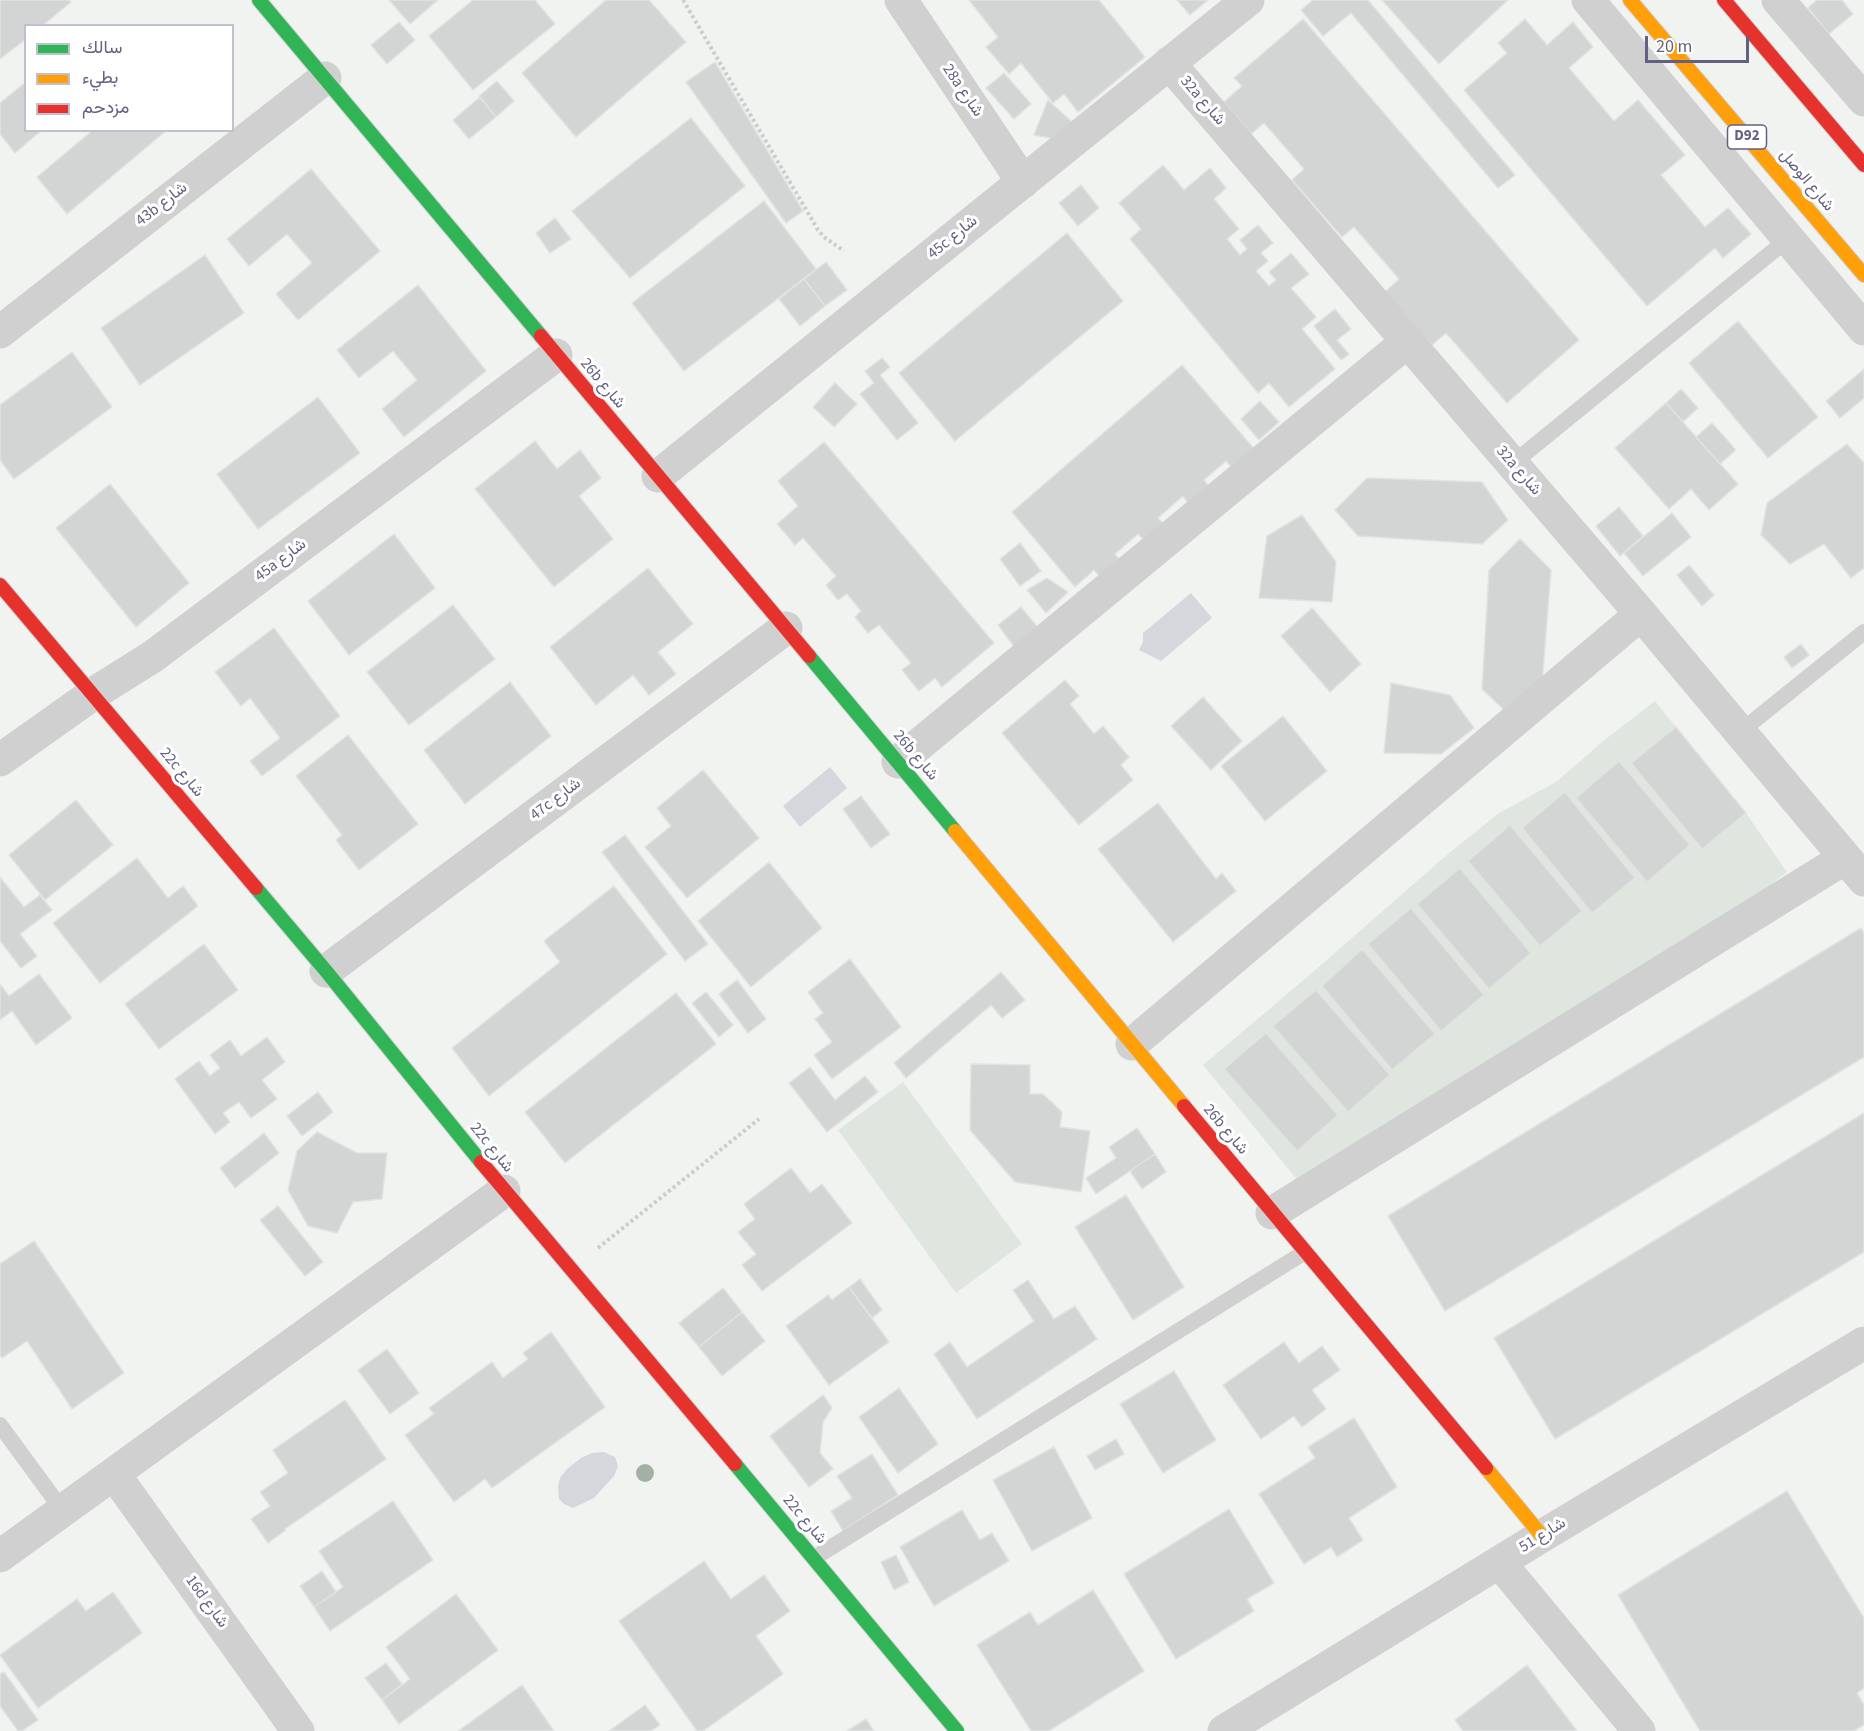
<!DOCTYPE html>
<html>
<head>
<meta charset="utf-8">
<style>
  body { margin:0 }
  #map { position:relative; width:1864px; height:1731px; overflow:hidden; background:#f1f3f0; font-family:"Source Sans 3",Vazirmatn,sans-serif }
  canvas { display:block }
  .legend { position:absolute; left:24px; top:24px; width:210px; height:108px; box-sizing:border-box; background:#fff; border:2px solid #c1c0cd; margin:0; padding:8px 10px; list-style:none; font-size:18px; color:#636182 }
  .legend li { display:flex; align-items:center; gap:12px; height:30px }
  .legend b { width:30px; border:2px solid #c1c0cd }
  .scale { position:absolute; left:1645px; top:36px; width:104px; height:27px; box-sizing:border-box; border:3px solid #636182; border-top:0; padding-left:8px; font-size:18px; line-height:21px; white-space:nowrap; color:#636182; -webkit-text-stroke:4px #fff; paint-order:stroke }
</style>
</head>
<body>
<div id="map">
<canvas width="1864" height="1731"></canvas>
<ul class="legend">
<li><b style="height:8px;background:#30b455"></b>سالك</li>
<li><b style="height:8px;background:#ff9f0a"></b>بطيء</li>
<li><b style="height:8px;background:#e5322d"></b>مزدحم</li>
</ul>
<div class="scale">20 m</div>
</div>
<script>
const context = document.querySelector('canvas').getContext('2d');
context.lineJoin = 'round';
function fillPath(path, color) { context.fillStyle = color; context.fill(path, 'evenodd'); }
const poly = rows => new Path2D(rows.map(r => 'M' + r).join(''));
function stroke(path, color, width, dash) { context.strokeStyle = color; context.lineWidth = width; context.lineCap = dash ? 'butt' : 'round'; context.setLineDash(dash || []); context.stroke(path); }
function label(font, color, halo, rows, align = 'center') {
  context.font = font + ' "Source Sans 3",Vazirmatn,sans-serif'; context.lineWidth = 6; context.setLineDash([]); context.textBaseline = 'middle'; context.strokeStyle = halo; context.fillStyle = color; for (const [text, x, y, turn = 0] of rows) {
    context.save(); context.translate(x, y); context.rotate((+turn || 0) * Math.PI / 180); context.textAlign = isNaN(turn) ? turn : align; if (halo) context.strokeText(text, 0, 0); context.fillText(text, 0, 0); context.restore();
  }
}
const green = poly([
  [1655,701,1746,813,1787,872,1741,908,1300,1183,1203,1065,1306,978,1448,854,1499,813,1556,782,1602,742],
  [903,1082,1022,1244,956,1293,838,1130]
]);
const water = poly([
  [1191,593,1212,618,1161,661,1139,650,1143,642,1143,633],
  [830,767,847,788,800,827,783,806],
  [604,1452,615,1457,618,1466,614,1476,594,1498,573,1508,564,1504,559,1499,558,1486,560,1478,567,1469,581,1458,592,1453]
]);
const building = poly([
  [0,0,69,0,71,2,42,26,26,26,26,39,0,59,0,0],
  [389,0,438,0,410,24,389,0],
  [473,0,535,0,555,24,473,90,429,36,473,0],
  [606,0,649,0,686,42,576,137,522,73,606,0],
  [969,0,1099,0,1145,57,1078,112,1064,94,1053,103,1021,63,1009,74,986,47,998,37,969,0],
  [1177,0,1208,0,1190,15,1177,0],
  [1313,0,1368,0,1515,175,1498,188,1351,13,1323,36,1301,10,1313,0],
  [1382,0,1508,0,1439,64,1382,0],
  [1817,0,1842,0,1853,14,1829,34,1808,8,1817,0],
  [1303,19,1579,340,1507,403,1446,333,1432,345,1385,292,1399,279,1354,227,1342,237,1292,180,1304,169,1264,123,1251,134,1224,102,1242,86,1234,78,1303,19],
  [1525,19,1547,45,1573,22,1593,47,1569,68,1614,121,1638,100,1685,155,1661,175,1705,227,1728,208,1751,234,1723,258,1715,248,1647,306,1464,90,1507,53,1498,43,1525,19],
  [399,22,415,40,387,64,371,45,399,22],
  [715,62,803,211,786,223,686,82,715,62],
  [1004,73,1031,104,1014,119,986,88,1004,73],
  [497,81,514,101,496,117,479,96,497,81],
  [26,82,26,130,42,130,15,153,0,134,0,103,26,82],
  [480,97,496,117,469,139,453,120,480,97],
  [1048,100,1072,122,1060,140,1034,135,1048,100],
  [691,118,745,186,630,278,572,211,691,118],
  [93,130,167,130,67,214,37,177,93,130],
  [1163,165,1184,190,1210,168,1226,188,1214,199,1239,229,1227,239,1240,255,1247,249,1240,240,1258,225,1273,243,1261,253,1268,261,1256,271,1269,286,1276,280,1269,272,1291,253,1309,274,1291,288,1316,317,1302,329,1335,369,1289,407,1269,383,1258,393,1130,239,1141,229,1119,203,1163,165],
  [311,169,380,251,298,320,276,294,312,263,287,234,249,266,227,239,311,169],
  [1081,185,1099,208,1078,226,1059,203,1081,185],
  [764,201,816,269,684,371,632,303,764,201],
  [555,218,571,239,550,253,536,233,555,218],
  [1067,233,1123,301,955,441,899,373,1067,233],
  [205,255,244,313,140,385,101,328,205,255],
  [826,262,847,290,825,306,804,279,826,262],
  [804,279,825,306,800,326,779,299,804,279],
  [418,285,486,371,404,437,382,409,417,380,393,351,359,378,337,350,418,285],
  [1335,309,1351,329,1337,340,1349,354,1341,360,1314,326,1335,309],
  [1738,321,1818,417,1768,458,1689,363,1738,321],
  [72,352,112,407,14,479,0,460,0,405,72,352],
  [882,358,890,367,880,375,918,423,897,440,860,394,874,383,865,371,882,358],
  [1182,365,1256,451,1234,470,1226,461,1204,480,1210,488,1190,506,1183,496,1158,518,1165,525,1146,542,1138,534,1115,554,1121,561,1101,578,1094,570,1075,587,1012,512,1182,365],
  [1864,369,1864,398,1840,418,1826,401,1864,369],
  [835,383,857,404,834,427,813,407,835,383],
  [1681,389,1698,408,1683,422,1666,403,1681,389],
  [318,397,360,453,258,529,217,474,318,397],
  [1260,401,1279,422,1259,440,1241,419,1260,401],
  [1666,403,1738,484,1709,510,1691,489,1669,509,1615,448,1666,403],
  [1712,423,1736,450,1720,464,1696,437,1712,423],
  [535,441,557,469,580,450,601,478,579,496,613,539,554,587,475,489,535,441],
  [824,442,994,643,942,687,935,678,919,691,902,670,911,663,879,625,868,633,855,617,861,611,847,594,838,600,826,585,836,576,803,538,795,545,777,524,798,506,778,481,824,442],
  [1847,444,1864,463,1864,568,1851,578,1824,544,1790,564,1761,535,1767,503,1847,444],
  [1367,478,1482,482,1508,520,1482,544,1358,536,1335,510,1367,478],
  [110,484,189,583,136,627,56,528,110,484],
  [1619,507,1643,536,1620,556,1596,526,1619,507],
  [1672,513,1691,537,1643,576,1624,553,1672,513],
  [1302,515,1336,562,1332,602,1259,598,1267,536,1302,515],
  [394,534,435,588,349,655,308,601,394,534],
  [1520,539,1551,570,1542,685,1506,712,1482,689,1489,570,1520,539],
  [1020,543,1041,571,1020,586,1000,559,1020,543],
  [1689,565,1714,595,1702,606,1677,575,1689,565],
  [648,568,693,624,658,652,676,674,649,695,633,675,596,705,550,647,648,568],
  [1047,578,1068,592,1046,613,1027,590,1047,578],
  [453,605,495,659,409,725,367,672,453,605],
  [1021,607,1039,629,1015,648,998,625,1021,607],
  [1312,608,1361,664,1330,692,1281,636,1312,608],
  [274,628,340,716,262,776,250,761,280,738,250,698,241,706,215,672,274,628],
  [1801,644,1809,655,1792,668,1784,657,1801,644],
  [1065,680,1079,696,1070,704,1094,734,1103,726,1129,757,1121,765,1133,780,1079,825,1002,733,1065,680],
  [510,682,551,736,465,804,424,750,510,682],
  [1391,683,1450,695,1474,728,1441,754,1384,753,1391,683],
  [1203,697,1242,741,1211,770,1171,726,1203,697],
  [1283,716,1327,771,1265,821,1221,766,1283,716],
  [1676,727,1746,813,1702,849,1631,763,1676,727],
  [348,735,418,824,359,870,336,840,342,835,296,776,348,735],
  [1619,761,1690,845,1647,882,1576,798,1619,761],
  [703,770,759,838,687,898,645,847,671,826,657,808,703,770],
  [1565,792,1635,878,1592,913,1522,828,1565,792],
  [861,796,890,834,871,848,843,809,861,796],
  [76,800,113,845,45,900,9,855,76,800],
  [1158,803,1216,879,1222,873,1236,891,1173,942,1098,849,1158,803],
  [1510,825,1582,911,1540,946,1468,861,1510,825],
  [625,835,708,944,685,961,602,852,625,835],
  [137,858,168,898,183,886,198,906,100,983,53,923,137,858],
  [769,862,822,928,751,987,698,921,769,862],
  [1460,868,1531,953,1489,989,1417,904,1460,868],
  [0,877,24,907,40,895,52,910,20,934,37,956,21,968,0,941,0,877],
  [614,886,667,954,489,1096,452,1048,560,962,544,941,614,886],
  [1411,908,1484,995,1441,1031,1368,944,1411,908],
  [1861,928,1864,933,1864,1057,1445,1311,1388,1216,1861,928],
  [204,944,238,990,159,1049,125,1004,204,944],
  [1362,949,1435,1034,1392,1070,1322,986,1362,949],
  [850,959,901,1027,832,1079,814,1055,832,1042,815,1019,823,1013,808,992,850,959],
  [1001,972,1025,1000,1002,1018,991,1005,906,1078,894,1063,1001,972],
  [39,974,72,1018,36,1045,12,1011,0,1020,0,984,9,996,39,974],
  [737,980,766,1019,748,1033,719,994,737,980],
  [1316,990,1390,1075,1348,1112,1273,1026,1316,990],
  [706,992,733,1025,719,1037,692,1003,706,992],
  [676,993,716,1044,565,1163,525,1112,676,993],
  [1266,1033,1338,1115,1297,1151,1224,1069,1266,1033],
  [267,1037,285,1062,262,1080,277,1099,251,1118,239,1102,223,1113,230,1122,215,1134,175,1079,199,1061,210,1076,220,1068,210,1055,230,1040,241,1056,267,1037],
  [971,1064,1030,1065,1030,1094,1043,1094,1062,1112,1060,1127,1090,1131,1081,1192,1015,1182,970,1130,971,1064],
  [810,1067,835,1100,865,1076,878,1092,827,1132,789,1083,810,1067],
  [318,1092,333,1112,302,1136,287,1116,318,1092],
  [1864,1113,1864,1252,1555,1439,1494,1338,1864,1113],
  [1137,1128,1155,1154,1096,1194,1086,1178,1116,1158,1109,1147,1137,1128],
  [317,1132,357,1153,387,1153,382,1199,353,1202,337,1233,308,1226,288,1190,297,1151,317,1132],
  [264,1133,279,1153,235,1188,220,1168,264,1133],
  [1155,1154,1166,1172,1142,1189,1130,1171,1155,1154],
  [791,1168,810,1193,822,1184,852,1223,762,1291,742,1265,756,1254,738,1232,755,1219,744,1204,791,1168],
  [1126,1195,1184,1287,1133,1320,1075,1227,1126,1195],
  [278,1206,323,1262,305,1276,260,1220,278,1206],
  [34,1241,124,1373,72,1409,27,1341,2,1358,0,1355,0,1264,34,1241],
  [860,1279,882,1310,872,1318,849,1287,860,1279],
  [1028,1280,1054,1319,1075,1306,1097,1339,977,1419,934,1354,950,1342,967,1367,1034,1321,1013,1290,1028,1280],
  [849,1287,889,1342,829,1385,786,1326,828,1295,832,1300,849,1287],
  [723,1288,742,1312,699,1347,679,1323,723,1288],
  [742,1312,765,1341,722,1376,699,1347,742,1312],
  [551,1332,605,1407,492,1488,485,1479,454,1502,405,1435,434,1414,429,1408,492,1362,503,1378,528,1359,523,1353,551,1332],
  [1284,1342,1299,1363,1322,1346,1340,1370,1312,1390,1326,1409,1302,1427,1294,1416,1261,1439,1223,1385,1284,1342],
  [387,1349,419,1393,390,1414,358,1370,387,1349],
  [1174,1371,1216,1440,1163,1473,1120,1404,1174,1371],
  [899,1388,938,1444,898,1473,859,1417,899,1388],
  [823,1395,832,1408,823,1422,820,1453,833,1469,809,1487,770,1436,823,1395],
  [345,1400,386,1459,285,1529,286,1530,268,1543,251,1519,270,1506,260,1492,288,1473,273,1450,345,1400],
  [1354,1418,1397,1487,1349,1518,1363,1540,1337,1557,1331,1547,1304,1564,1259,1494,1315,1458,1308,1447,1354,1418],
  [1116,1439,1124,1454,1095,1470,1087,1456,1116,1439],
  [1054,1447,1092,1518,1032,1551,993,1480,1054,1447],
  [872,1454,898,1495,843,1531,831,1511,852,1498,837,1476,872,1454],
  [1787,1491,1864,1618,1864,1688,1857,1693,1864,1705,1864,1725,1854,1731,1700,1731,1618,1595,1787,1491],
  [393,1501,433,1560,330,1631,314,1607,343,1587,319,1551,393,1501],
  [1229,1509,1274,1583,1247,1599,1254,1611,1176,1659,1124,1574,1229,1509],
  [962,1510,980,1540,992,1533,1009,1561,934,1606,900,1547,962,1510],
  [896,1555,909,1582,894,1590,881,1562,896,1555],
  [704,1561,731,1599,764,1575,790,1611,756,1636,783,1674,703,1731,697,1731,619,1621,704,1561],
  [322,1571,336,1592,314,1607,300,1586,322,1571],
  [1093,1590,1144,1671,1049,1731,1031,1731,977,1645,1030,1612,1038,1625,1093,1590],
  [113,1592,142,1633,38,1708,0,1655,77,1599,86,1611,113,1592],
  [456,1594,498,1650,399,1724,382,1700,410,1679,386,1647,456,1594],
  [386,1663,402,1684,382,1700,365,1678,386,1663],
  [1527,1665,1577,1731,1463,1731,1455,1720,1527,1665],
  [4,1672,38,1720,22,1731,18,1731,0,1706,0,1674,4,1672],
  [522,1685,554,1731,458,1731,522,1685],
  [645,1705,660,1725,651,1731,609,1731,645,1705],
  [866,1719,874,1731,847,1731,866,1719]
]);
const path = poly([
  [683,0,818,230,824,237,844,251],
  [598,1248,759,1119]
]);
const lane = poly([
  [1512,464,1788,239],
  [1740,732,1864,632],
  [0,1425,63,1511],
  [814,1558,1305,1252]
]);
const street = poly([
  [901,0,1023,182],
  [1588,0,1864,329],
  [1778,0,1864,100],
  [1169,63,1641,614,1864,880],
  [0,332,325,78],
  [658,476,1248,0],
  [0,760,93,694,152,657,556,355],
  [898,762,1408,341],
  [326,971,786,628],
  [1132,1044,1641,614],
  [1272,1213,1845,858],
  [114,1474,298,1731],
  [0,1556,504,1191],
  [1500,1563,1639,1731],
  [1224,1731,1542,1536,1864,1343]
]);
const fast = poly([
  [259,0,541,336],
  [809,656,955,831],
  [256,888,326,971,481,1162],
  [735,1464,957,1731]
]);
const slow = poly([
  [1630,0,1864,275],
  [955,831,1184,1106],
  [1486,1468,1542,1536]
]);
const jam = poly([
  [1724,0,1864,165],
  [541,336,809,656],
  [0,585,256,888],
  [1184,1106,1486,1468],
  [481,1162,735,1464]
]);
const trees = [
  [645,1473]
];
const shields = [
  [1747,137,39]
];
const shieldNames = [
  ["D92",1747,137]
];
const streetNames = [
  ["28a شارع",962,91,56],
  ["32a شارع",1202,101,49],
  ["شارع الوصل",1806,181,50],
  ["43b شارع",162,205,-38],
  ["45c شارع",953,238,-39],
  ["26b شارع",602,384,50],
  ["32a شارع",1518,471,49],
  ["45a شارع",281,561,-37],
  ["26b شارع",915,756,50],
  ["22c شارع",181,773,50],
  ["47c شارع",556,800,-37],
  ["26b شارع",1225,1130,50],
  ["22c شارع",491,1148,51],
  ["22c شارع",804,1520,50],
  ["شارع 51",1543,1536,-32],
  ["16d شارع",206,1602,54]
];
fillPath(green, '#dfe6e0');
fillPath(water, '#d6d7dd');
fillPath(building, '#d3d4d4');
stroke(building, '#e1e2e1', 1.5);
stroke(fast, '#cfd0d2', 16);
stroke(slow, '#cfd0d2', 16);
stroke(jam, '#cfd0d2', 16);
stroke(path, '#cccccd', 4, [3, 3]);
stroke(lane, '#d0d0d1', 16);
stroke(street, '#d0d0d1', 33);
stroke(fast, '#30b455', 14);
stroke(slow, '#ff9f0a', 14);
stroke(jam, '#e5322d', 14);
context.fillStyle = '#a2b0a6';
for (const [x, y] of trees) { context.beginPath(); context.arc(x, y, 9, 0, 2 * Math.PI); context.fill(); }
for (const [x, y, w] of shields) { const box = new Path2D(); box.roundRect(x - w / 2, y - 12, w, 24, 4.5); context.fillStyle = '#fff'; context.fill(box); stroke(box, '#636182', 1.5); }
label('bold 15px', '#636182', null, shieldNames);
label('16px', '#636182', '#fff', streetNames);
</script>
</body>
</html>
